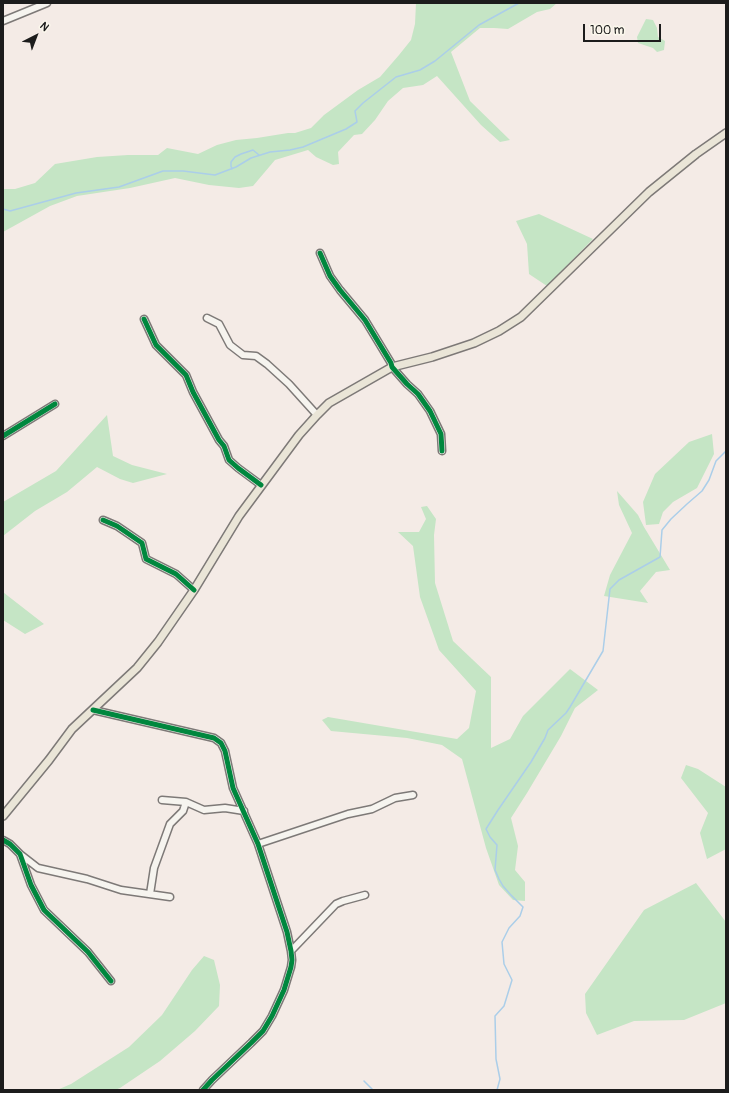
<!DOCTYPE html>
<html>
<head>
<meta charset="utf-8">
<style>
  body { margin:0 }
  #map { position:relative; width:729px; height:1093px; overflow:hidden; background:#f4ebe6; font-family:Pangolin,sans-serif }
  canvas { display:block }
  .frame { position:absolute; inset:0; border:4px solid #1c1c1c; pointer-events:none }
  .north { position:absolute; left:16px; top:16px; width:40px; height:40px; -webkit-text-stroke:3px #fbf7ec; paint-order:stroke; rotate:42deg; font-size:11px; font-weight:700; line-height:16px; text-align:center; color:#1c1c1c }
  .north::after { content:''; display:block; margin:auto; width:14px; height:18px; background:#1c1c1c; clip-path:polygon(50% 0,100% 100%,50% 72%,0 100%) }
  .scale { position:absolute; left:583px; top:24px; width:78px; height:18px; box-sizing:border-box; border:2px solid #1c1c1c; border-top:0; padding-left:5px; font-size:12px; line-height:14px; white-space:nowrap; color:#1c1c1c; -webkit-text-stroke:3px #fbf7ec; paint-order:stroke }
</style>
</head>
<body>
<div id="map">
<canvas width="729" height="1093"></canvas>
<div class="frame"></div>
<div class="north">N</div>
<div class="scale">100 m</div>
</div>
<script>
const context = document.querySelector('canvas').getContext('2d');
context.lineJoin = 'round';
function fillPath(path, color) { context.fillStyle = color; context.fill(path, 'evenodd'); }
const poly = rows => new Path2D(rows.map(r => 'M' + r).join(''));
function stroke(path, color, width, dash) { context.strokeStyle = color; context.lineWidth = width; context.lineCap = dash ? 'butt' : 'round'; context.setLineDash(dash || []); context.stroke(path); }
const green = poly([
  [416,3,557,3,550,9,537,12,508,29,494,28,480,28,451,52,470,101,510,140,500,142,481,125,437,76,423,85,403,88,388,101,375,120,362,134,354,135,338,152,339,164,333,165,316,157,308,150,275,160,253,186,239,188,209,185,175,178,130,188,77,196,50,206,3,232,3,189,15,189,35,183,55,164,97,157,128,155,158,155,167,148,198,154,217,145,236,140,257,138,288,133,295,133,311,128,324,115,358,90,380,77,399,55,411,40,415,24],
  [646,19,653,20,657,28,658,37,665,41,664,50,657,52,653,48,638,43,637,37],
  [539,214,593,239,547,286,529,274,527,244,516,221],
  [107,415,113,456,132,465,167,474,133,483,120,479,97,467,67,492,35,511,3,536,3,502,56,471],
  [712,434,714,454,697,488,673,502,663,512,659,524,646,525,643,502,655,474,689,442],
  [617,491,638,515,644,527,670,570,656,572,640,591,648,603,604,596,610,575,632,533,619,505],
  [427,506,436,519,434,535,435,583,453,641,491,677,491,748,510,739,523,716,570,669,598,690,575,708,561,736,527,793,511,818,518,846,515,870,525,882,525,901,513,900,499,885,486,848,462,759,442,745,407,738,331,731,322,720,328,717,457,739,469,728,476,691,439,650,420,597,413,546,398,532,419,532,426,519,421,507],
  [3,592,8,596,44,624,25,634,3,620],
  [686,765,698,769,726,787,726,849,707,859,700,833,708,813,681,778],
  [696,883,726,922,726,1003,684,1020,634,1021,597,1035,586,1013,585,994,644,910],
  [204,956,214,960,220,985,219,1006,195,1031,160,1061,120,1088,115,1090,57,1090,71,1084,129,1047,162,1015,192,970]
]);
const stream = poly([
  [232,169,231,166,231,162,235,157,241,154,253,150,259,155],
  [3,209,10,211,76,193,119,187,163,171,183,171,215,175,236,167,251,158,270,152,290,150,303,147,346,129,357,122,355,111,363,103,396,77,420,70,435,61,479,25,519,3],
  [364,1081,373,1090],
  [497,1090,500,1079,496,1059,495,1016,504,1006,512,980,504,964,502,942,509,928,520,916,523,907,510,894,503,886,499,879,495,870,497,845,490,837,486,829,498,810,531,762,545,738,548,730,566,713,570,707,603,651,610,589,619,580,660,557,662,530,671,519,687,504,702,491,709,480,716,461,726,451]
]);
const minor = poly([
  [3,21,47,3],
  [320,253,330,276,340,290,365,320,391,363,392,367,407,384,418,394,430,411,441,434,442,451],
  [207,318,219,324,230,345,243,355,256,356,267,364,289,384,317,415],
  [144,319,156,345,186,375,193,392,219,440,224,446,229,460,238,468,261,485],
  [3,436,55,404],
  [103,520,117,526,142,543,146,559,176,574,194,590],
  [93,710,214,738,221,743,225,751,233,788,258,844,287,932,291,951,292,960,291,967,284,990,272,1016,263,1031,251,1043,212,1080,203,1090],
  [162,800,186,802,204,810,225,808,244,811],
  [3,840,10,844,20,854,31,885,44,910,88,952,111,981],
  [258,844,348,814,372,809,395,798,413,795],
  [20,854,38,868,87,879,121,890,170,897],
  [150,894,154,868,170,824,183,811,186,802],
  [291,951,336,904,343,901,365,895]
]);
const major = poly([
  [3,816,49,760,72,729,137,668,158,642,194,590,239,516,299,435,317,415,329,403,392,367,432,357,474,343,499,331,521,317,649,192,696,154,726,133]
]);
const cycleway = poly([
  [320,253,330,276,340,290,365,320,391,363,392,367,407,384,418,394,430,411,441,434,442,451],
  [144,319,156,345,186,375,193,392,219,440,224,446,229,460,238,468,261,485],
  [3,436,55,404],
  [103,520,117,526,142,543,146,559,176,574,194,590],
  [93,710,214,738,221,743,225,751,233,788,258,844,287,932,291,951,292,960,291,967,284,990,272,1016,263,1031,251,1043,212,1080,203,1090],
  [3,840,10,844,20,854,31,885,44,910,88,952,111,981]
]);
fillPath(green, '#c5e5c5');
stroke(stream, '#abcee9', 1.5);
stroke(minor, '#7d7977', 9);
stroke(major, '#7d7977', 10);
stroke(minor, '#f6f4ef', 6);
stroke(major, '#eae5d7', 7);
stroke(cycleway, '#00873e', 5);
</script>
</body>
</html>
